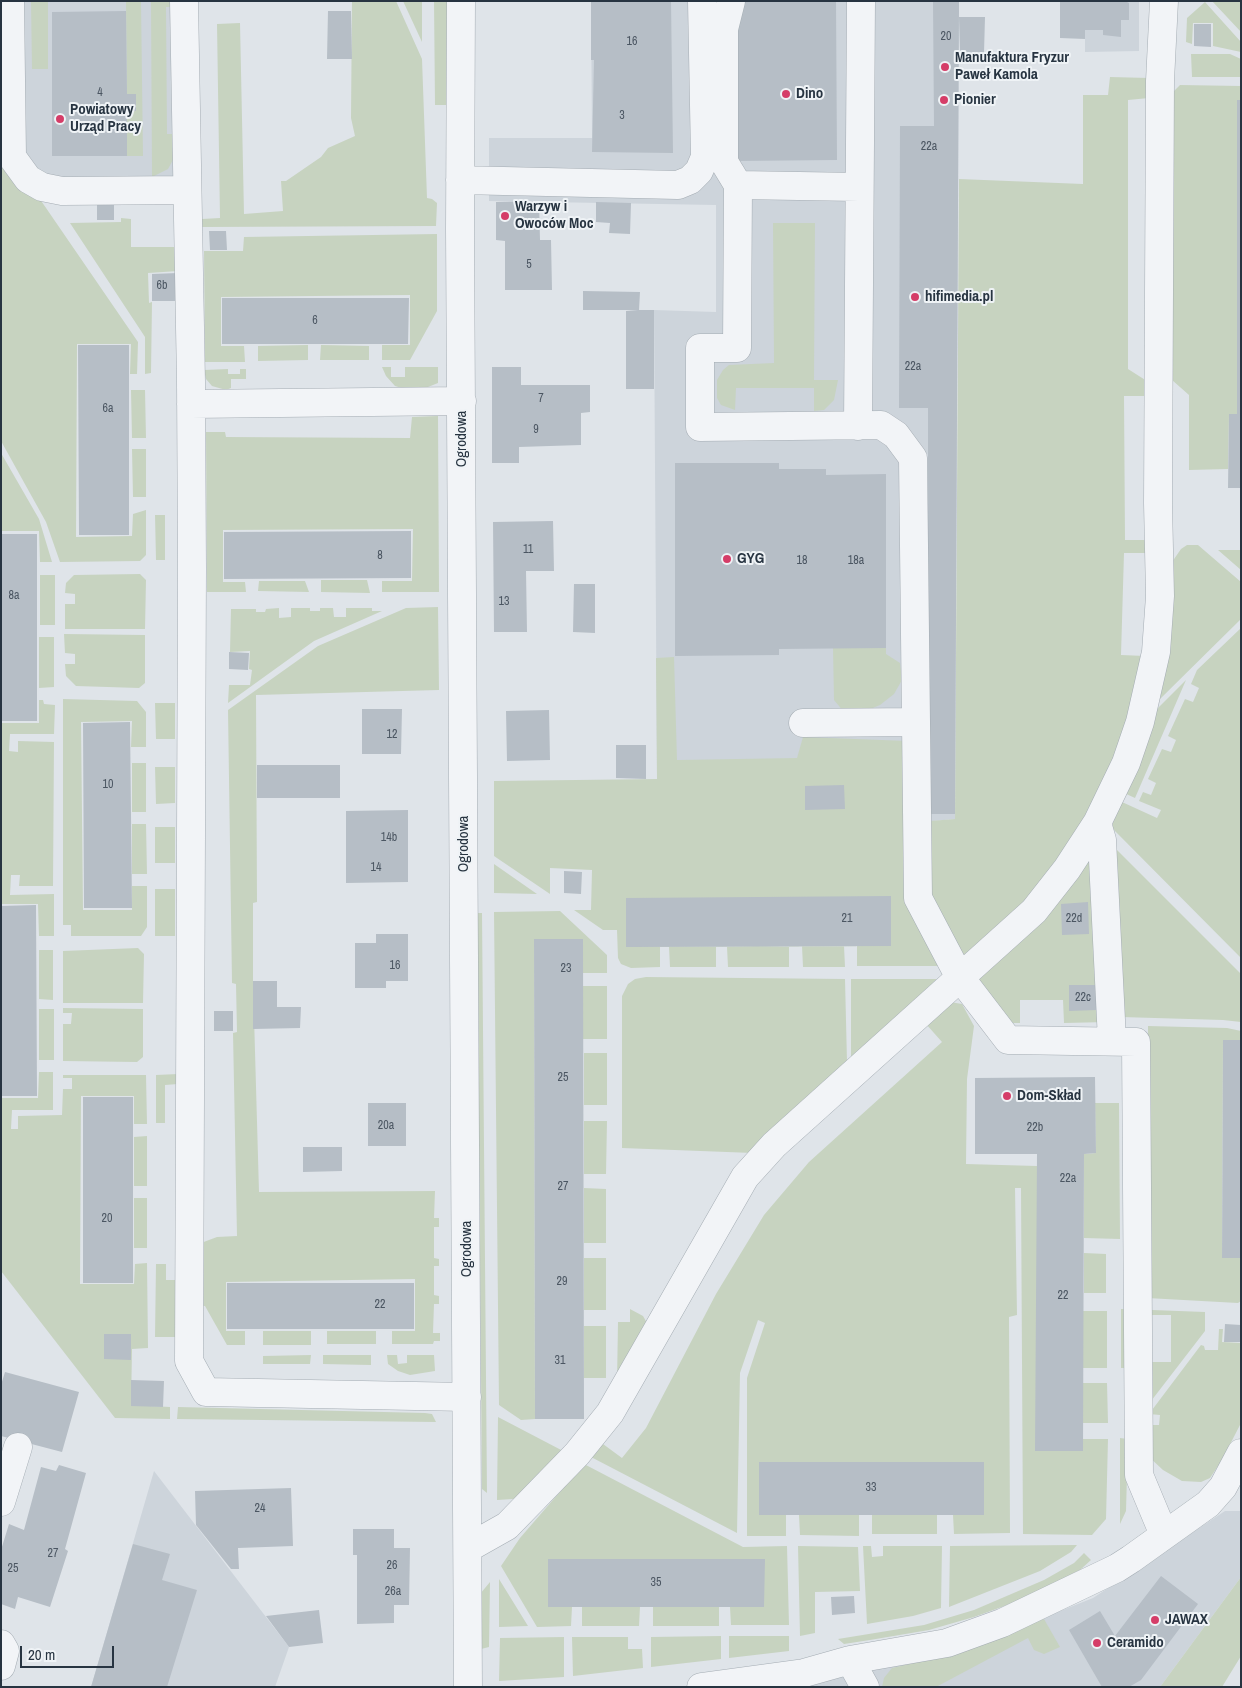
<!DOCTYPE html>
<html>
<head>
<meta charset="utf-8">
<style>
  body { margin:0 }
  #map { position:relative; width:1242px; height:1688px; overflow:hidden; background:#dfe4e9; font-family:"Archivo Narrow",sans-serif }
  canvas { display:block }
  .frame { position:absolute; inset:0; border:2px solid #273441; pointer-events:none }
  .scale { position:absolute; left:20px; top:1646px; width:94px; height:22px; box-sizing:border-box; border:2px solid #273441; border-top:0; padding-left:6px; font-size:15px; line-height:18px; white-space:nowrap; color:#273441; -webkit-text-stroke:4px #eff3f6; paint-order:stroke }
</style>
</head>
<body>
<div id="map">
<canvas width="1242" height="1688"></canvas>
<div class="frame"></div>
<div class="scale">20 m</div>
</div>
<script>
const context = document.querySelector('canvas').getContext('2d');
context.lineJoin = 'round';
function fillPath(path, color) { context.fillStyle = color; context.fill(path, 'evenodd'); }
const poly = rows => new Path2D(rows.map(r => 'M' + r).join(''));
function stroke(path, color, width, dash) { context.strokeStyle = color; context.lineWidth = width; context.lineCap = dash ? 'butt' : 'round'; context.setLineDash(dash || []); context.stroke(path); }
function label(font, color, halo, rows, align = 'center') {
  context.font = font + ' "Archivo Narrow",sans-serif'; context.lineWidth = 4; context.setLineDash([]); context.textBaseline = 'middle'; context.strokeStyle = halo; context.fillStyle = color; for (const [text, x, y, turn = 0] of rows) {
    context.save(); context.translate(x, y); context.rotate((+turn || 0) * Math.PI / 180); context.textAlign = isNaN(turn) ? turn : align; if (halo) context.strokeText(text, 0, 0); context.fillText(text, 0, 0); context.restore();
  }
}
const built = poly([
  [1,1,171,1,175,182,20,184],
  [591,1,959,1,955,819,847,829,657,779,654,310,716,312,716,205,489,201,489,138,592,138],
  [1085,1,1139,1,1139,51,1085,52],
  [154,1471,289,1647,275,1687,91,1687],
  [1225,1511,1241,1511,1241,1577,1160,1687,787,1687,955,1653,1093,1598]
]);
const green = poly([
  [31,1,48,1,48,69,32,69],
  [126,1,141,1,143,156,127,156,127,111,136,111,136,94,127,94],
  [151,1,173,1,173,7,166,7,167,134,174,134,174,158,168,169,152,177],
  [352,1,396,1,422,59,427,198,432,199,437,203,436,226,202,227,202,219,220,218,217,24,240,23,244,214,283,211,281,181,286,181,321,157,328,148,355,136,351,118],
  [403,1,422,1,422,42],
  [434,1,447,1,449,105,435,105],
  [1212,1,1241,1,1241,32],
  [1205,2,1241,42,1241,52,1213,46,1213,23,1193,23,1192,44,1186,42,1187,18],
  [1191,54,1230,54,1241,59,1241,77,1192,77],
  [1110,77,1149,78,1149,98,1128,100,1128,369,1150,383,1148,396,1124,396,1125,540,1149,540,1148,553,1124,553,1121,655,1145,656,1123,743,1081,828,1037,891,959,960,927,898,930,821,955,819,959,179,1083,184,1083,95,1108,95],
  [1180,85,1241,86,1241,100,1237,100,1237,414,1229,415,1228,469,1189,470,1189,395,1172,380,1171,94],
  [1,155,33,189,138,342,137,374,130,374,131,344,77,344,76,537,132,536,133,514,146,510,146,555,140,561,60,562,46,522,1,441],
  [121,218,131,219,131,247,178,247,178,271,148,273,149,303,152,302,151,373,145,374,145,337,70,223,121,222],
  [773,223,815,223,814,380,838,380,834,400,824,410,814,411,814,388,736,388,735,410,721,405,717,398,717,380,723,370,729,365,774,363],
  [437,234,437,311,410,360,382,360,382,345,410,345,410,295,221,297,221,346,244,346,245,362,205,362,204,251,243,251,244,237],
  [308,345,308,360,258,361,258,346],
  [321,345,369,346,369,360,320,360],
  [382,367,391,367,391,377,405,377,405,367,438,367,438,383,423,389,408,390,395,386,386,376],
  [228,369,228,374,240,374,240,369,246,369,246,379,231,379,231,388,226,390,212,386,206,379,204,370],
  [131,390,145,390,146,438,132,438],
  [438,416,439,592,382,592,382,581,412,581,413,529,223,530,223,582,245,582,246,592,207,592,206,432,225,432,226,437,410,438,412,417],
  [132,449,146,449,146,497,133,497],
  [1,453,39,519,52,562,40,562,39,531,1,531],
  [155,515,165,515,165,560,156,560],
  [1187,545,1198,545,1241,582,1241,619,1160,699,1169,645,1172,562,1181,549],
  [1218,550,1241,550,1241,570],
  [140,574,146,580,145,629,65,629,65,604,75,604,75,594,65,593,66,583,74,575],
  [40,575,55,575,55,625,40,625],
  [321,580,367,580,370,593,321,592],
  [259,581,305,581,309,592,258,591],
  [438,607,439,690,256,695,257,902,253,903,253,981,259,1192,435,1191,434,1218,439,1218,439,1227,434,1227,434,1258,439,1259,439,1266,434,1266,434,1295,439,1296,439,1304,434,1304,433,1333,440,1333,440,1341,434,1341,433,1344,392,1344,392,1331,415,1331,415,1279,226,1282,226,1331,245,1331,245,1345,227,1345,205,1306,200,1306,201,1243,217,1237,237,1236,233,1033,237,1032,236,984,232,983,228,710,318,646,406,608],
  [279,608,279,618,291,617,291,608,310,608,310,611,320,611,320,608,333,608,334,617,346,617,346,608,372,608,372,611,382,611,314,641,228,703,229,685,250,685,252,670,249,669,250,651,230,652,231,609,256,609,256,612,265,612,266,609],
  [1241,628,1241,958,1112,828,1115,812,1122,802,1157,818,1161,810,1139,801,1143,792,1151,795,1156,783,1148,779,1162,749,1171,752,1176,740,1168,736,1185,699,1193,702,1199,688,1191,684,1197,670],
  [64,634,145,635,145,683,139,688,76,686,66,676,65,664,75,664,75,654,65,653],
  [39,637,54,637,54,687,39,688],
  [833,648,886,648,886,654,900,663,902,680,894,694,880,705,863,712,844,712,834,700],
  [674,657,677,760,797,758,803,737,908,741,939,966,857,966,857,946,626,947,660,947,660,967,631,968,621,964,618,958,617,930,603,930,574,910,591,910,592,870,550,868,550,894,494,856,494,781,657,779,656,658],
  [1186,680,1135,798,1124,793,1155,711],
  [63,699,137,701,146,712,146,747,131,747,132,721,81,722,83,910,132,910,132,886,147,886,147,927,141,936,71,936,71,925,63,925],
  [39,700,43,700,44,704,55,705,54,734,10,734,9,751,18,752,18,741,54,742,53,886,19,886,20,875,11,875,10,895,54,894,54,936,39,936,38,904,1,904,1,723,39,723],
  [155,703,175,703,175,739,156,739],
  [132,763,146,763,146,812,132,812],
  [155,767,175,767,175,803,156,804],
  [132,824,146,824,147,874,132,874],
  [155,827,175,827,175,863,155,863],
  [1109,842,1241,974,1241,1022,1223,1020,1121,1017],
  [1097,845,1107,1022,1064,1023,1063,1000,1020,1000,1020,1023,1013,1023,979,987,977,978],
  [494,864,537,894,494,893],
  [155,889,175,889,175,936,155,936],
  [560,911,607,955,607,973,583,973,583,939,534,940,535,1419,521,1420,499,1405,494,912],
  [477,913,482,913,487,1493,482,1489],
  [789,946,789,967,728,967,727,947],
  [802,946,844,946,845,967,803,967],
  [669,947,716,947,716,967,670,967],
  [138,948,144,954,143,1003,63,1003,63,951],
  [39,950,53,950,53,1000,39,999],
  [646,977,845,979,847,1062,753,1153,622,1148,622,996,628,984,635,979],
  [851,979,937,979,851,1059],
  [583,986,607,986,607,1039,583,1039],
  [950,1002,962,1004,974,1026,967,1079,966,1164,1037,1166,1083,1439,1108,1439,1106,1519,1092,1535,1023,1534,1021,1188,1015,1188,1017,1315,1009,1317,1010,1533,954,1534,953,1515,984,1515,984,1462,759,1462,759,1515,786,1515,786,1536,747,1536,747,1378,765,1323,758,1320,740,1373,737,1533,591,1457,603,1444,622,1458,646,1428,716,1294,764,1215,809,1162,942,1042,926,1024],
  [63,1008,143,1009,143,1057,137,1062,63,1061,63,1024,71,1024,72,1013,63,1013],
  [39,1009,54,1009,54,1060,39,1060],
  [1148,1026,1227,1028,1241,1031,1241,1040,1223,1040,1222,1258,1241,1258,1241,1301,1238,1303,1147,1298],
  [584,1053,607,1053,607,1105,584,1105],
  [39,1072,53,1072,53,1110,12,1110,11,1129,18,1129,18,1116,62,1115,63,1089,72,1089,72,1078,63,1078,63,1075,146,1075,147,1124,134,1124,134,1096,81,1096,80,1284,134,1284,135,1264,147,1263,148,1348,132,1349,131,1405,170,1407,170,1419,115,1418,1,1271,1,1098,38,1098],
  [178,1074,178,1084,165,1085,165,1123,156,1123,156,1075],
  [1095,1103,1119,1103,1120,1239,1084,1238,1084,1154,1096,1153],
  [584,1121,607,1121,606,1174,584,1174],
  [147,1136,147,1186,134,1186,134,1137],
  [584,1188,606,1189,606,1243,584,1243],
  [134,1198,147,1198,147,1248,134,1248],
  [1084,1253,1106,1254,1106,1293,1084,1293],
  [584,1258,606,1258,606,1310,584,1310],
  [156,1264,166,1264,166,1280,179,1280,178,1337,155,1337],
  [630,1309,643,1316,647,1323,617,1382,618,1322,630,1322],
  [1121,1309,1130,1309,1129,1368,1121,1368],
  [1152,1310,1205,1312,1205,1331,1148,1405,1147,1362,1171,1362,1171,1315,1148,1315],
  [1083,1311,1107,1311,1107,1368,1083,1368],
  [584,1326,606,1326,606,1378,584,1378],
  [1219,1329,1223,1329,1222,1342,1241,1343,1241,1423,1222,1460,1210,1478,1201,1482,1182,1481,1163,1470,1148,1456,1148,1425,1159,1425,1160,1415,1149,1414,1201,1345,1204,1346,1205,1350,1218,1350],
  [263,1331,311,1331,311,1345,263,1345],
  [327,1331,376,1331,376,1344,327,1344],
  [311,1355,310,1364,263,1364,263,1356],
  [371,1355,371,1365,323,1364,323,1355],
  [387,1355,397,1355,398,1364,407,1363,407,1355,434,1355,435,1371,410,1375,398,1371,388,1364],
  [1083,1383,1107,1383,1108,1423,1083,1423],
  [178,1407,425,1413,432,1414,436,1422,177,1419],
  [498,1417,565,1452,527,1493,513,1499,497,1500],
  [1120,1438,1128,1439,1126,1511,1120,1524],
  [584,1464,743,1547,787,1546,789,1625,731,1625,730,1607,764,1607,764,1559,549,1559,548,1607,572,1607,571,1626,537,1627,501,1566,520,1538],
  [799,1515,859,1515,859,1536,800,1535],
  [872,1515,937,1515,937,1534,872,1534],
  [1077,1545,1071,1552,1040,1571,949,1607,950,1546],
  [798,1546,858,1547,860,1591,815,1592,815,1633,800,1636],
  [863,1546,871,1546,872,1557,883,1556,883,1546,942,1546,941,1608,913,1616,867,1624],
  [1084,1553,1091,1560,1080,1570,1021,1600,974,1617,929,1630,870,1640,844,1644,838,1639,924,1625,974,1610,1044,1580,1074,1563],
  [1241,1577,1241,1656,1222,1687,1160,1687],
  [499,1579,528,1626,499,1627],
  [490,1582,489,1647,481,1649,480,1594],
  [582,1607,640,1607,639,1626,582,1626],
  [653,1607,719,1607,719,1626,653,1626],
  [1044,1619,1060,1647,1044,1654,1034,1650,1028,1638,936,1687,882,1687,884,1678,892,1668,955,1653],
  [721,1636,721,1659,651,1667,651,1637],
  [729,1636,789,1636,789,1651,729,1658],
  [564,1637,564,1677,499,1681,500,1638],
  [572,1637,628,1637,628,1649,642,1649,643,1668,573,1676]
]);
const building = poly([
  [591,1,671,1,673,153,592,152,594,60,591,60],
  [744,1,836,1,837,160,734,161,734,29],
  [933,1,959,1,955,814,928,814,928,408,899,408,900,126,934,126],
  [1060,1,1125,1,1129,3,1129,20,1121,20,1121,37,1103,35,1103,30,1085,30,1085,39,1060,38],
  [126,11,127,94,136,94,136,111,127,111,127,156,52,156,52,12],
  [328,11,351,11,352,59,327,59],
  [959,17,985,17,984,53,960,53],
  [1194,24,1211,24,1211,47,1194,46],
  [1237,100,1241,100,1241,488,1228,488,1229,414,1237,414],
  [539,201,540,240,551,240,552,290,505,290,505,241,496,240,496,202],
  [97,202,114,202,114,220,97,220],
  [596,202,631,203,630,234,609,233,610,223,596,222],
  [209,231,226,231,227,250,210,250],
  [178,273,179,301,152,301,152,274],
  [583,291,640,292,639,310,654,310,654,389,626,389,626,311,638,310,583,310],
  [222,298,409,298,408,344,222,344],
  [78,345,129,345,129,535,79,535],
  [492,367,521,367,521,385,590,385,590,412,581,413,581,445,519,447,519,463,492,463],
  [675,463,779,463,779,469,826,469,826,475,886,474,886,648,779,649,779,655,675,656],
  [553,521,554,571,526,571,527,632,494,632,493,522],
  [411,531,411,578,224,579,224,532],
  [1,534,37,534,37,721,1,721],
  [574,584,595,584,595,633,573,632],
  [229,652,249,653,248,670,229,669],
  [362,709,402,709,401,754,362,754],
  [549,710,550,760,507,761,506,711],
  [130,722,132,908,84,908,83,723],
  [616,745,646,745,646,779,616,778],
  [257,765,340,765,340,798,257,798],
  [844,785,845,809,805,810,805,786],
  [408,810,408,882,346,883,346,811],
  [564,871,582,872,581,894,564,893],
  [891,896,891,946,626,947,626,898],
  [1088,902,1089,934,1062,935,1061,904],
  [36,905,37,1096,1,1096,1,906],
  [376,934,408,934,408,981,386,981,386,988,355,988,355,943,376,943],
  [534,939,583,939,584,1419,535,1419],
  [253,981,277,981,277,1007,301,1007,300,1028,253,1029],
  [1069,985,1097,985,1097,1010,1069,1011],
  [214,1011,233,1011,233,1031,214,1031],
  [1223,1040,1241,1040,1241,1258,1222,1258],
  [1095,1077,1096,1153,1084,1154,1083,1451,1035,1451,1037,1154,975,1154,975,1078],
  [83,1097,133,1097,133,1283,83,1283],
  [368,1103,406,1103,406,1146,368,1146],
  [303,1147,342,1147,342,1171,303,1172],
  [227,1283,414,1283,414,1329,227,1329],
  [1225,1324,1241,1325,1241,1342,1224,1342],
  [104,1334,131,1334,131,1360,104,1359],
  [5,1372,79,1392,62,1452,1,1436,1,1385],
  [131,1380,164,1381,163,1407,131,1406],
  [759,1462,984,1462,984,1515,759,1515],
  [59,1465,86,1473,65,1549,68,1551,50,1607,18,1597,15,1609,1,1604,1,1550,9,1524,24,1530,41,1467,56,1471],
  [291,1488,293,1546,238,1548,239,1569,231,1569,196,1525,195,1491],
  [353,1529,394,1529,394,1548,410,1548,409,1605,394,1605,394,1623,357,1624,357,1555,353,1555],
  [133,1544,170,1554,162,1580,197,1590,167,1687,91,1687],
  [548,1559,765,1559,764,1607,548,1607],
  [1161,1576,1198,1604,1141,1680,1129,1687,1102,1687,1069,1630,1100,1611,1115,1636],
  [854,1596,855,1613,832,1615,831,1597],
  [319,1610,323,1643,289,1647,266,1616]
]);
const minor = poly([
  [10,1,12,157,28,179,42,187,62,191,187,190],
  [184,1,191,382,192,569,189,1361,206,1392,467,1397],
  [461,1,460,229,468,1687],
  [731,1,724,29,724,162,738,185],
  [460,180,678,185,690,180,699,171,705,157,702,1],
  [859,187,738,185,737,348,700,348,700,427,881,425,896,435,913,458,918,898,959,976,1008,1040,1136,1042,1139,1475,1164,1535],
  [191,404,462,401],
  [858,426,861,1],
  [803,723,916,722],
  [1097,823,1102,840,1112,1040],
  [1,1502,18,1447],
  [468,1548,507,1526,577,1454,610,1413,745,1177,774,1145,1034,911,1067,869,1097,823,1126,763,1140,722,1156,652,1160,596,1158,503,1160,81,1164,1],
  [1,1644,5,1651,1,1666],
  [850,1660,865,1687],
  [701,1687,804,1673,850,1660,947,1643,1002,1623,1117,1568,1131,1559,1208,1504,1223,1487,1241,1453]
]);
const markers = [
  [945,67,5,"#d53d68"],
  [786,94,5,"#d53d68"],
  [944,100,5,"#d53d68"],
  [60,119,5,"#d53d68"],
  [505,216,5,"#d53d68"],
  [915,297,5,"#d53d68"],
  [727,559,5,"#d53d68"],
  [1007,1096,5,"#d53d68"],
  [1155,1620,5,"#d53d68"],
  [1097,1643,5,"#d53d68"]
];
const numberNames = [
  ["20",946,37],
  ["16",632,42],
  ["4",100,93],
  ["3",622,116],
  ["22a",929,147],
  ["5",529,265],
  ["6b",162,286],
  ["6",315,321],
  ["22a",913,367],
  ["7",541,399],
  ["6a",108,409],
  ["9",536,430],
  ["11",528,550],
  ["8",380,556],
  ["18",802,561],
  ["18a",856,561],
  ["8a",14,596],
  ["13",504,602],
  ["12",392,735],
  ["10",108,785],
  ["14b",389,838],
  ["14",376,868],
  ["21",847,919],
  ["22d",1074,919],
  ["16",395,966],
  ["23",566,969],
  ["22c",1083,998],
  ["25",563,1078],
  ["20a",386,1126],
  ["22b",1035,1128],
  ["22a",1068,1179],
  ["27",563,1187],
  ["20",107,1219],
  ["29",562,1282],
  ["22",1063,1296],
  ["22",380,1305],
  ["31",560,1361],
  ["33",871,1488],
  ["24",260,1509],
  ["27",53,1554],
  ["26",392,1566],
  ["25",13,1569],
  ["35",656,1583],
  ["26a",393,1592]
];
const poiNames = [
  ["Manufaktura Fryzur",955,58],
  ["Paweł Kamola",955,75],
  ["Dino",796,94],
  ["Pionier",954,100],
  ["Powiatowy",70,110],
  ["Urząd Pracy",70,127],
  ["Warzyw i",515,207],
  ["Owoców Moc",515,224],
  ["hifimedia.pl",925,297],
  ["GYG",737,559],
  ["Dom-Skład",1017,1096],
  ["JAWAX",1165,1620],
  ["Ceramido",1107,1643]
];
const streetNames = [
  ["Ogrodowa",462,439,-90],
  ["Ogrodowa",464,844,-90],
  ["Ogrodowa",467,1249,-90]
];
fillPath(built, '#cdd4db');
fillPath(green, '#c7d3c0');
fillPath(building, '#b6bec6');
stroke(minor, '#a4acb3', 29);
stroke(minor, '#f2f4f7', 28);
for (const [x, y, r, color] of markers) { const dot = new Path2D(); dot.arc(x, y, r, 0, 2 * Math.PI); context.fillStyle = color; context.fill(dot); stroke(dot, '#eff3f6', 2); }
label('12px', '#4b5662', null, numberNames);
label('bold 15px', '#273441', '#eff3f6', poiNames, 'left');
label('15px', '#273441', '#eff3f6', streetNames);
</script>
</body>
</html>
